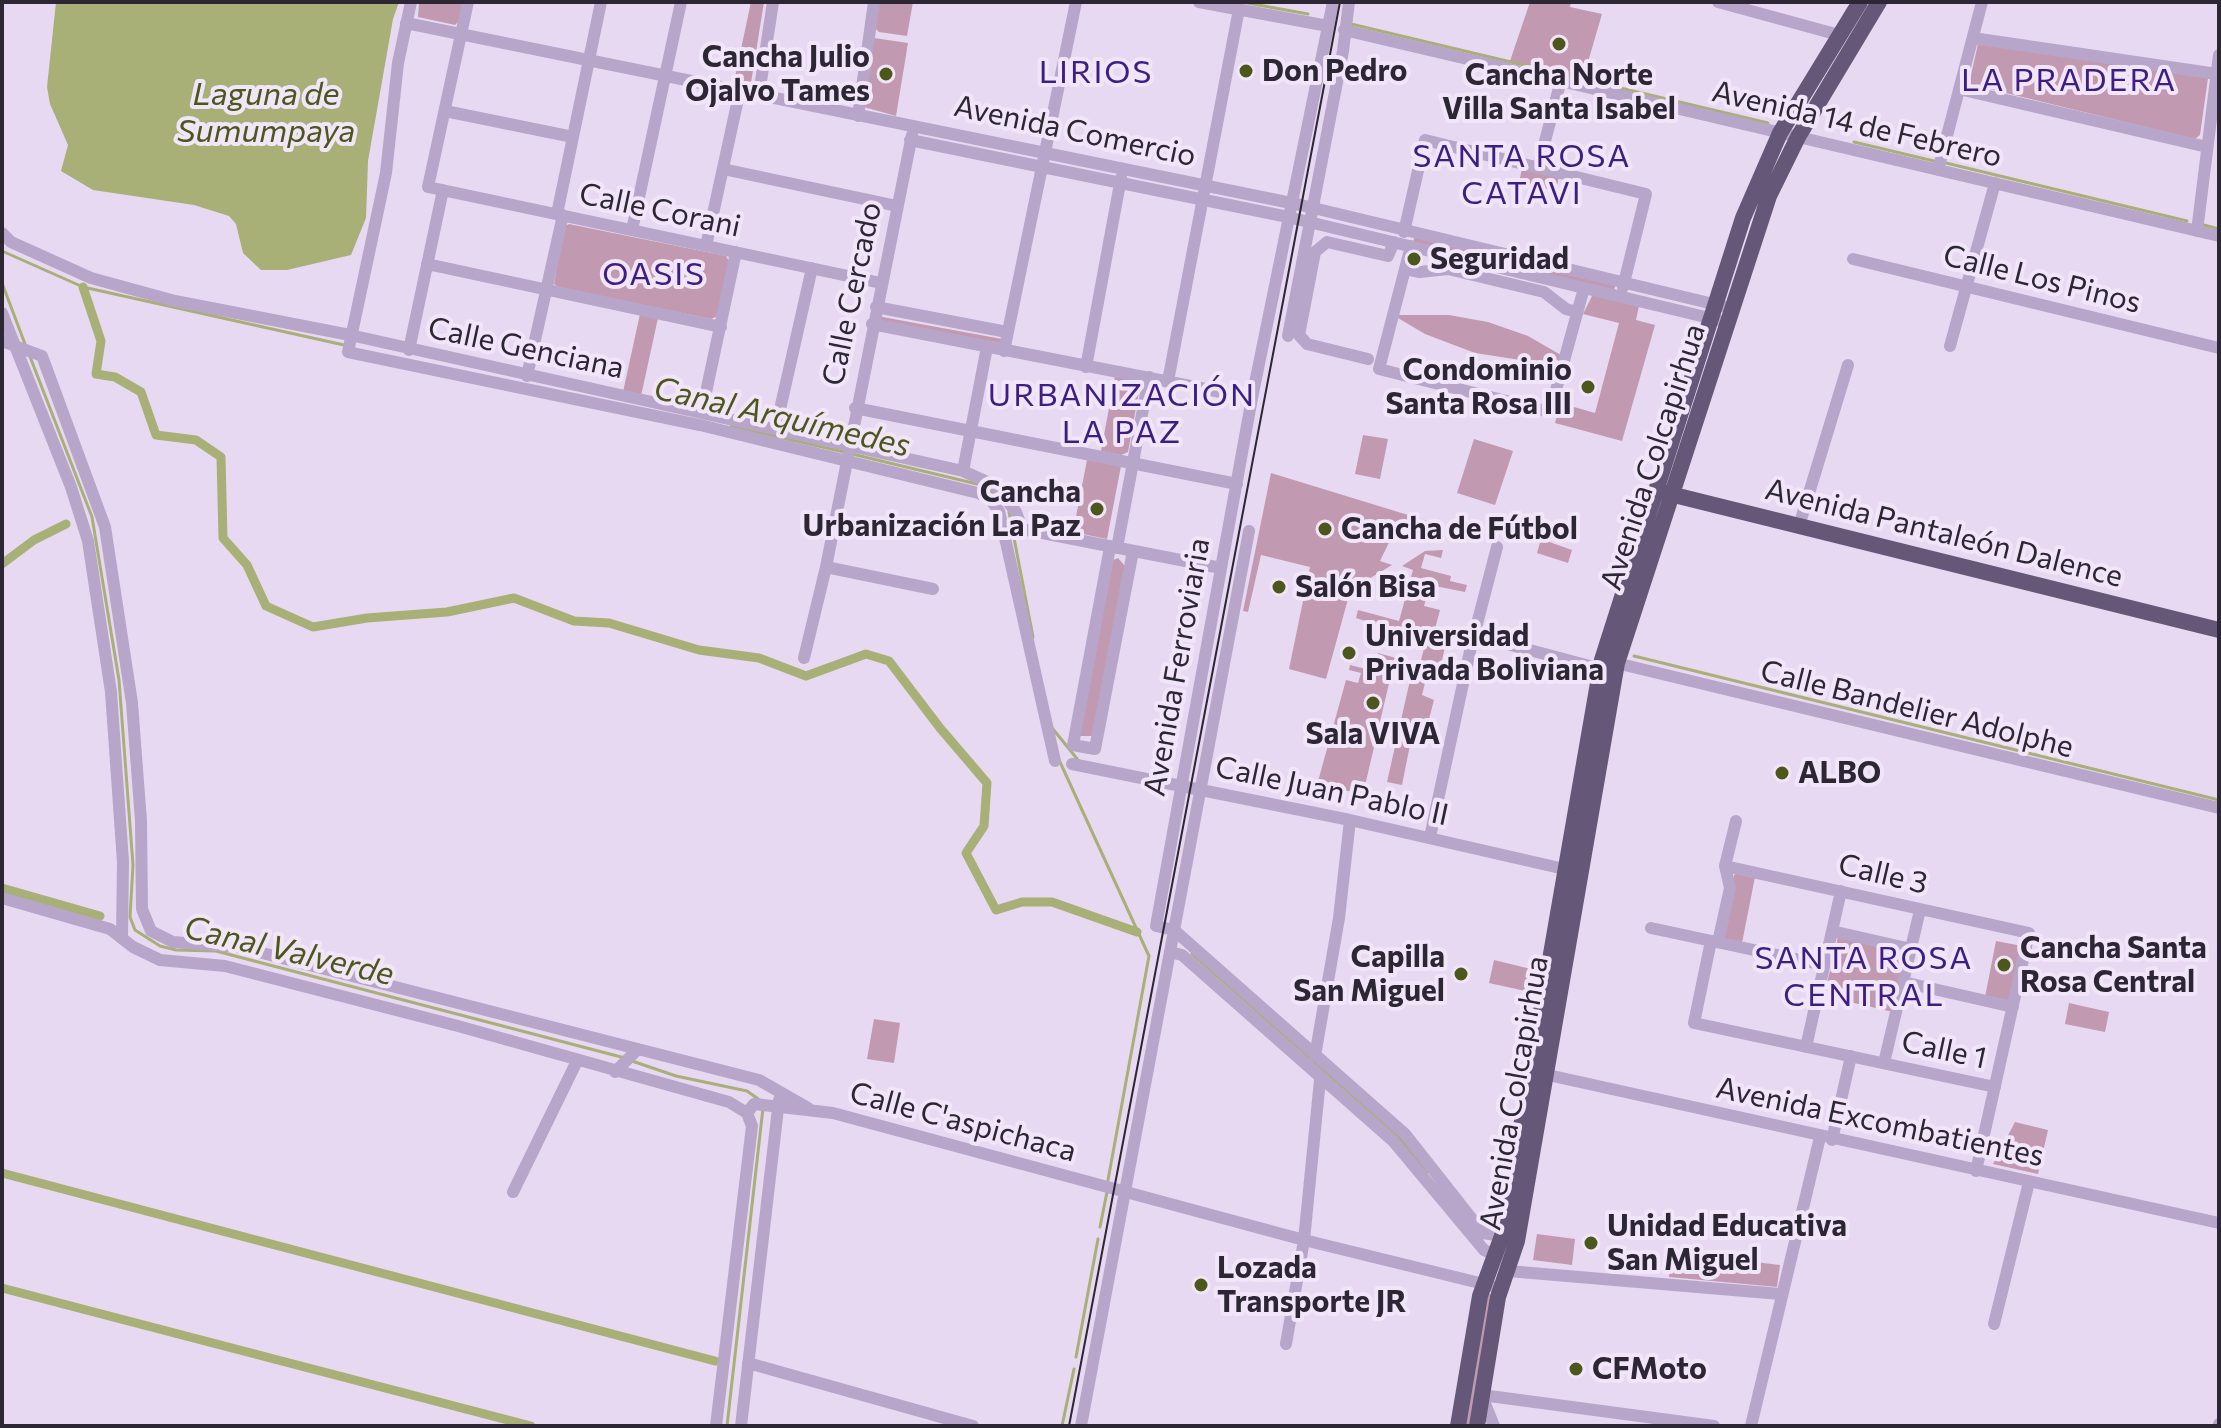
<!DOCTYPE html>
<html>
<head>
<meta charset="utf-8">
<style>
  body { margin:0 }
  #map { position:relative; width:2221px; height:1428px; overflow:hidden; background:#e8d9f2; font-family:Commissioner,sans-serif }
  canvas { display:block }
  .frame { position:absolute; inset:0; border:4px solid #2c2635; pointer-events:none }
</style>
</head>
<body>
<div id="map">
<canvas width="2221" height="1428"></canvas>
<div class="frame"></div>
</div>
<script>
const context = document.querySelector('canvas').getContext('2d');
context.lineJoin = 'round';
function fillPath(path, color) { context.fillStyle = color; context.fill(path, 'evenodd'); }
const poly = rows => new Path2D(rows.map(r => 'M' + r).join(''));
function stroke(path, color, width, dash) { context.strokeStyle = color; context.lineWidth = width; context.lineCap = dash ? 'butt' : 'round'; context.setLineDash(dash || []); context.stroke(path); }
function label(font, color, halo, rows, align = 'center') {
  context.font = font + ' Commissioner,sans-serif'; context.lineWidth = 8; context.setLineDash([]); context.textBaseline = 'middle'; context.strokeStyle = halo; context.fillStyle = color; for (const [text, x, y, turn = 0] of rows) {
    context.save(); context.translate(x, y); context.rotate((+turn || 0) * Math.PI / 180); context.textAlign = isNaN(turn) ? turn : align; if (halo) context.strokeText(text, 0, 0); context.fillText(text, 0, 0); context.restore();
  }
}
const green = poly([
  [419,2,463,2,459,21,455,25,418,17],
  [751,2,764,2,751,83,747,86,734,82],
  [879,2,913,2,907,36,879,32,875,28],
  [1530,2,1571,2,1570,7,1602,14,1583,79,1510,61],
  [874,38,908,43,896,116,864,107],
  [1978,44,2208,78,2200,135,2195,139,1969,84],
  [1522,168,1559,176,1556,191,1519,183],
  [569,224,726,256,730,263,718,316,711,319,558,287,554,284,564,227],
  [1415,235,1616,283,1614,290,1413,242],
  [1593,294,1639,306,1636,320,1655,325,1622,441,1555,423,1560,403,1595,413,1619,323,1583,314],
  [640,314,658,318,641,396,623,392],
  [1398,315,1449,315,1488,322,1528,336,1561,355,1559,360,1527,361,1475,353,1425,334,1398,318],
  [877,316,1002,339,1001,343,876,321],
  [1115,376,1138,379,1140,386,1128,452,1121,455,1101,451],
  [1363,435,1388,439,1380,479,1355,474],
  [1474,439,1513,451,1495,505,1457,493],
  [1087,460,1121,466,1107,539,1073,532],
  [1271,473,1444,526,1442,534,1417,525,1414,531,1397,526,1380,561,1392,565,1362,583,1354,578,1346,582,1348,599,1326,679,1289,669,1310,567,1261,555,1248,612,1243,611],
  [1541,539,1572,550,1568,563,1537,553],
  [1443,550,1441,558,1425,554,1421,568,1451,576,1450,581,1467,585,1465,592,1430,585,1424,606,1440,610,1431,644,1445,647,1439,673,1432,663,1423,669,1421,660,1426,641,1356,618,1358,610,1399,621,1413,570,1402,566,1425,551],
  [1118,558,1125,566,1092,736,1080,736,1113,560],
  [1378,653,1414,663,1425,683,1422,695,1434,700,1427,727,1414,725,1402,785,1387,782,1413,667,1394,662,1363,794,1317,785,1346,680,1358,683,1361,673,1349,670,1350,665,1374,671],
  [1737,873,1755,877,1742,943,1723,938,1734,875],
  [1838,937,1907,954,1893,1012,1824,996],
  [1996,941,2022,946,2010,1002,1985,997],
  [1494,960,1535,970,1530,992,1489,983],
  [2069,1003,2109,1012,2105,1032,2065,1024],
  [874,1019,900,1023,894,1063,867,1059],
  [2015,1122,2048,1130,2038,1174,1993,1164],
  [1537,1234,1575,1239,1572,1265,1533,1260],
  [1672,1252,1780,1265,1777,1287,1669,1277],
  [1488,1294,1493,1295,1471,1426,1463,1426]
]);
const water = poly([
  [56,2,399,2,393,19,368,161,366,218,351,255,287,270,261,270,243,253,236,224,229,216,194,205,93,190,61,171,68,145,50,104,47,87]
]);
const stream = poly([
  [1242,2,1308,14],
  [1351,24,1768,123],
  [1854,142,1938,162],
  [1946,163,2187,221],
  [2204,225,2219,229],
  [2,251,83,287,344,345],
  [2,283,25,344],
  [29,354,92,517,119,680,133,865,130,917,135,930,160,946,176,950,216,951,625,1058],
  [731,426,844,452],
  [852,454,977,484],
  [984,487,997,496],
  [1009,512,1033,637],
  [1634,656,2219,800],
  [1053,729,1078,760],
  [1060,762,1149,956,1108,1180],
  [1192,954,1398,1136,1427,1172],
  [632,1061,676,1076,747,1091,761,1101],
  [1100,1227,1107,1192],
  [1076,1357,1098,1239],
  [727,1426,763,1108],
  [1062,1426,1074,1369]
]);
const canal = poly([
  [83,287,101,341,96,374,115,377,141,392,156,435,196,440,221,457,223,538,247,565,266,606,313,627,367,618,447,612,514,598,574,621,609,623,699,650,759,658,806,676,866,654,889,661,940,728,987,783,984,826,966,853,996,910,1022,902,1052,902,1137,932],
  [2,564,34,540,66,524],
  [2,888,100,916],
  [2,1173,715,1361],
  [2,1288,531,1426]
]);
const minor = poly([
  [411,2,398,63,386,173,348,352,700,425,978,493,990,499,999,511,1055,761],
  [468,2,428,187,881,283],
  [1199,2,1328,26],
  [1333,2,1252,398,1156,926,1174,930,1405,1134,1483,1233,1502,1236],
  [1718,2,1839,35],
  [406,23,1301,205,1730,308],
  [1344,30,2219,236],
  [1973,38,2217,74],
  [1959,89,2207,147],
  [759,94,773,2],
  [445,111,573,137],
  [858,116,874,2],
  [910,140,1288,217,1718,320],
  [1538,168,1561,80],
  [723,169,897,206],
  [1938,170,1982,2],
  [557,214,601,2],
  [632,230,681,2],
  [2197,231,2219,55],
  [1404,232,1425,140,1646,194,1623,287],
  [2,233,11,242,91,278,175,301,350,335,963,471,996,486,1016,512,1022,529,1221,568],
  [706,246,740,90],
  [1411,246,1379,369,1550,412,1584,288],
  [1853,259,2219,348],
  [427,264,721,327],
  [1405,269,1420,272,1448,269,1544,292,1566,309,1577,312],
  [876,307,1007,332],
  [2,313,71,487,88,541,111,692,123,862,122,937],
  [872,324,1252,398],
  [1288,336,1343,51,1349,2],
  [2,341,42,356,105,527,132,703,141,821,142,909,151,931,173,942,239,947,759,1080,808,1108],
  [1950,346,1995,183],
  [409,350,443,190],
  [1004,351,1076,2],
  [1368,359,1307,344,1299,335,1315,252,1327,242,1388,256,1394,242],
  [1086,367,1121,178],
  [527,376,563,215],
  [1168,381,1239,9],
  [855,408,1237,484],
  [702,411,736,252],
  [776,427,812,268],
  [963,471,987,347],
  [1799,526,1848,365],
  [1110,547,1073,745,1095,749,1133,551],
  [1117,548,1149,377],
  [826,567,933,589],
  [1492,640,1601,669],
  [804,658,826,567,912,135],
  [1612,662,2219,808],
  [1072,764,1350,820,1573,871],
  [1430,837,1470,651,1497,547],
  [1725,866,2029,933,1976,1171],
  [2,898,110,929,133,947,160,960,225,966,458,1026,729,1102,747,1113],
  [1651,928,1824,965],
  [1832,931,1911,949],
  [1711,941,1694,1023,1995,1087],
  [1718,942,1730,888,1725,866,1736,821],
  [1170,952,1182,955,1393,1141,1484,1250,1497,1256],
  [1903,982,2013,1007],
  [1806,1047,1841,891],
  [1315,1056,1339,918,1350,820],
  [1884,1063,1920,910],
  [615,1072,638,1049],
  [1539,1073,2219,1223],
  [747,1113,754,1104,833,1113,1304,1240,1492,1286],
  [1832,1140,1851,1056],
  [513,1192,577,1061],
  [1508,1271,1780,1294],
  [1994,1324,2029,1182],
  [1286,1344,1304,1240,1320,1080],
  [748,1363,973,1426],
  [1482,1395,1714,1426],
  [1482,1396,1494,1426],
  [716,1426,752,1126,747,1113],
  [741,1426,779,1100],
  [1081,1426,1249,531],
  [1751,1426,1820,1137],
  [2219,1426,2219,1424]
]);
const major = poly([
  [1662,492,2219,630],
  [1458,1426,1480,1296,1502,1236,1602,660,1743,218,1780,133,1860,2],
  [1477,1426,1498,1297,1517,1241,1617,663,1769,196,1798,137,1879,2]
]);
const tram = poly([
  [1069,1426,1340,2]
]);
const markers = [
  [1559,44,8,"#4e571b"],
  [1246,71,8,"#4e571b"],
  [886,74,8,"#4e571b"],
  [1414,259,8,"#4e571b"],
  [1588,387,8,"#4e571b"],
  [1097,509,8,"#4e571b"],
  [1325,529,8,"#4e571b"],
  [1279,587,8,"#4e571b"],
  [1349,653,8,"#4e571b"],
  [1373,703,8,"#4e571b"],
  [1782,773,8,"#4e571b"],
  [2004,965,8,"#4e571b"],
  [1461,974,8,"#4e571b"],
  [1591,1243,8,"#4e571b"],
  [1201,1285,8,"#4e571b"],
  [1576,1369,8,"#4e571b"]
];
const poiNames = [
  ["Cancha Julio",870,57,"right"],
  ["Ojalvo Tames",870,91,"right"],
  ["Don Pedro",1262,71],
  ["Cancha Norte",1559,75,"center"],
  ["Villa Santa Isabel",1559,109,"center"],
  ["Seguridad",1430,259],
  ["Condominio",1572,370,"right"],
  ["Santa Rosa III",1572,404,"right"],
  ["Cancha",1081,492,"right"],
  ["Urbanización La Paz",1081,526,"right"],
  ["Cancha de Fútbol",1341,529],
  ["Salón Bisa",1295,587],
  ["Universidad",1365,636],
  ["Privada Boliviana",1365,670],
  ["Sala VIVA",1373,734,"center"],
  ["ALBO",1798,773],
  ["Cancha Santa",2020,948],
  ["Rosa Central",2020,982],
  ["Capilla",1445,957,"right"],
  ["San Miguel",1445,991,"right"],
  ["Unidad Educativa",1607,1226],
  ["San Miguel",1607,1260],
  ["Lozada",1217,1268],
  ["Transporte JR",1217,1302],
  ["CFMoto",1592,1369]
];
const streetNames = [
  ["Avenida 14 de Febrero",1857,124,13],
  ["Avenida Comercio",1075,131,12],
  ["Calle Corani",660,210,12],
  ["Calle Los Pinos",2042,279,14],
  ["Calle Cercado",852,294,-78],
  ["Calle Genciana",526,348,12],
  ["Avenida Colcapirhua",1653,457,-72],
  ["Avenida Pantaleón Dalence",1944,533,14],
  ["Avenida Ferroviaria",1177,667,-80],
  ["Calle Bandelier Adolphe",1917,709,14],
  ["Calle Juan Pablo II",1332,791,12],
  ["Calle 3",1883,874,13],
  ["Calle 1",1944,1050,12],
  ["Avenida Colcapirhua",1514,1093,-80],
  ["Calle C'aspichaca",963,1122,15],
  ["Avenida Excombatientes",1880,1122,12]
];
const neighbourhoodNames = [
  ["LIRIOS",1096,72],
  ["LA PRADERA",2069,80],
  ["SANTA ROSA",1522,156],
  ["CATAVI",1522,193],
  ["OASIS",654,274],
  ["URBANIZACIÓN",1122,395],
  ["LA PAZ",1122,432],
  ["SANTA ROSA",1864,958],
  ["CENTRAL",1864,995]
];
const waterNames = [
  ["Laguna de",266,94],
  ["Sumumpaya",266,131],
  ["Canal Arquímedes",782,417,13],
  ["Canal Valverde",289,951,13]
];
fillPath(green, '#c199b0');
fillPath(water, '#a8af77');
stroke(stream, '#a8af77', 3);
stroke(canal, '#a8af77', 9);
stroke(minor, '#b8a5ca', 12);
stroke(major, '#645777', 16);
stroke(tram, '#2c2635', 2);
for (const [x, y, r, color] of markers) { const dot = new Path2D(); dot.arc(x, y, r, 0, 2 * Math.PI); context.fillStyle = color; context.fill(dot); stroke(dot, '#f1e5f9', 3); }
label('bold 30px', '#2c2635', '#f1e5f9', poiNames, 'left');
label('30px', '#2c2635', '#f1e5f9', streetNames);
context.letterSpacing = '2px';
label('32px', '#3e1e85', '#f1e5f9', neighbourhoodNames);
context.letterSpacing = '0px';
label('italic 32px', '#4e571b', '#f1e5f9', waterNames);
</script>
</body>
</html>
